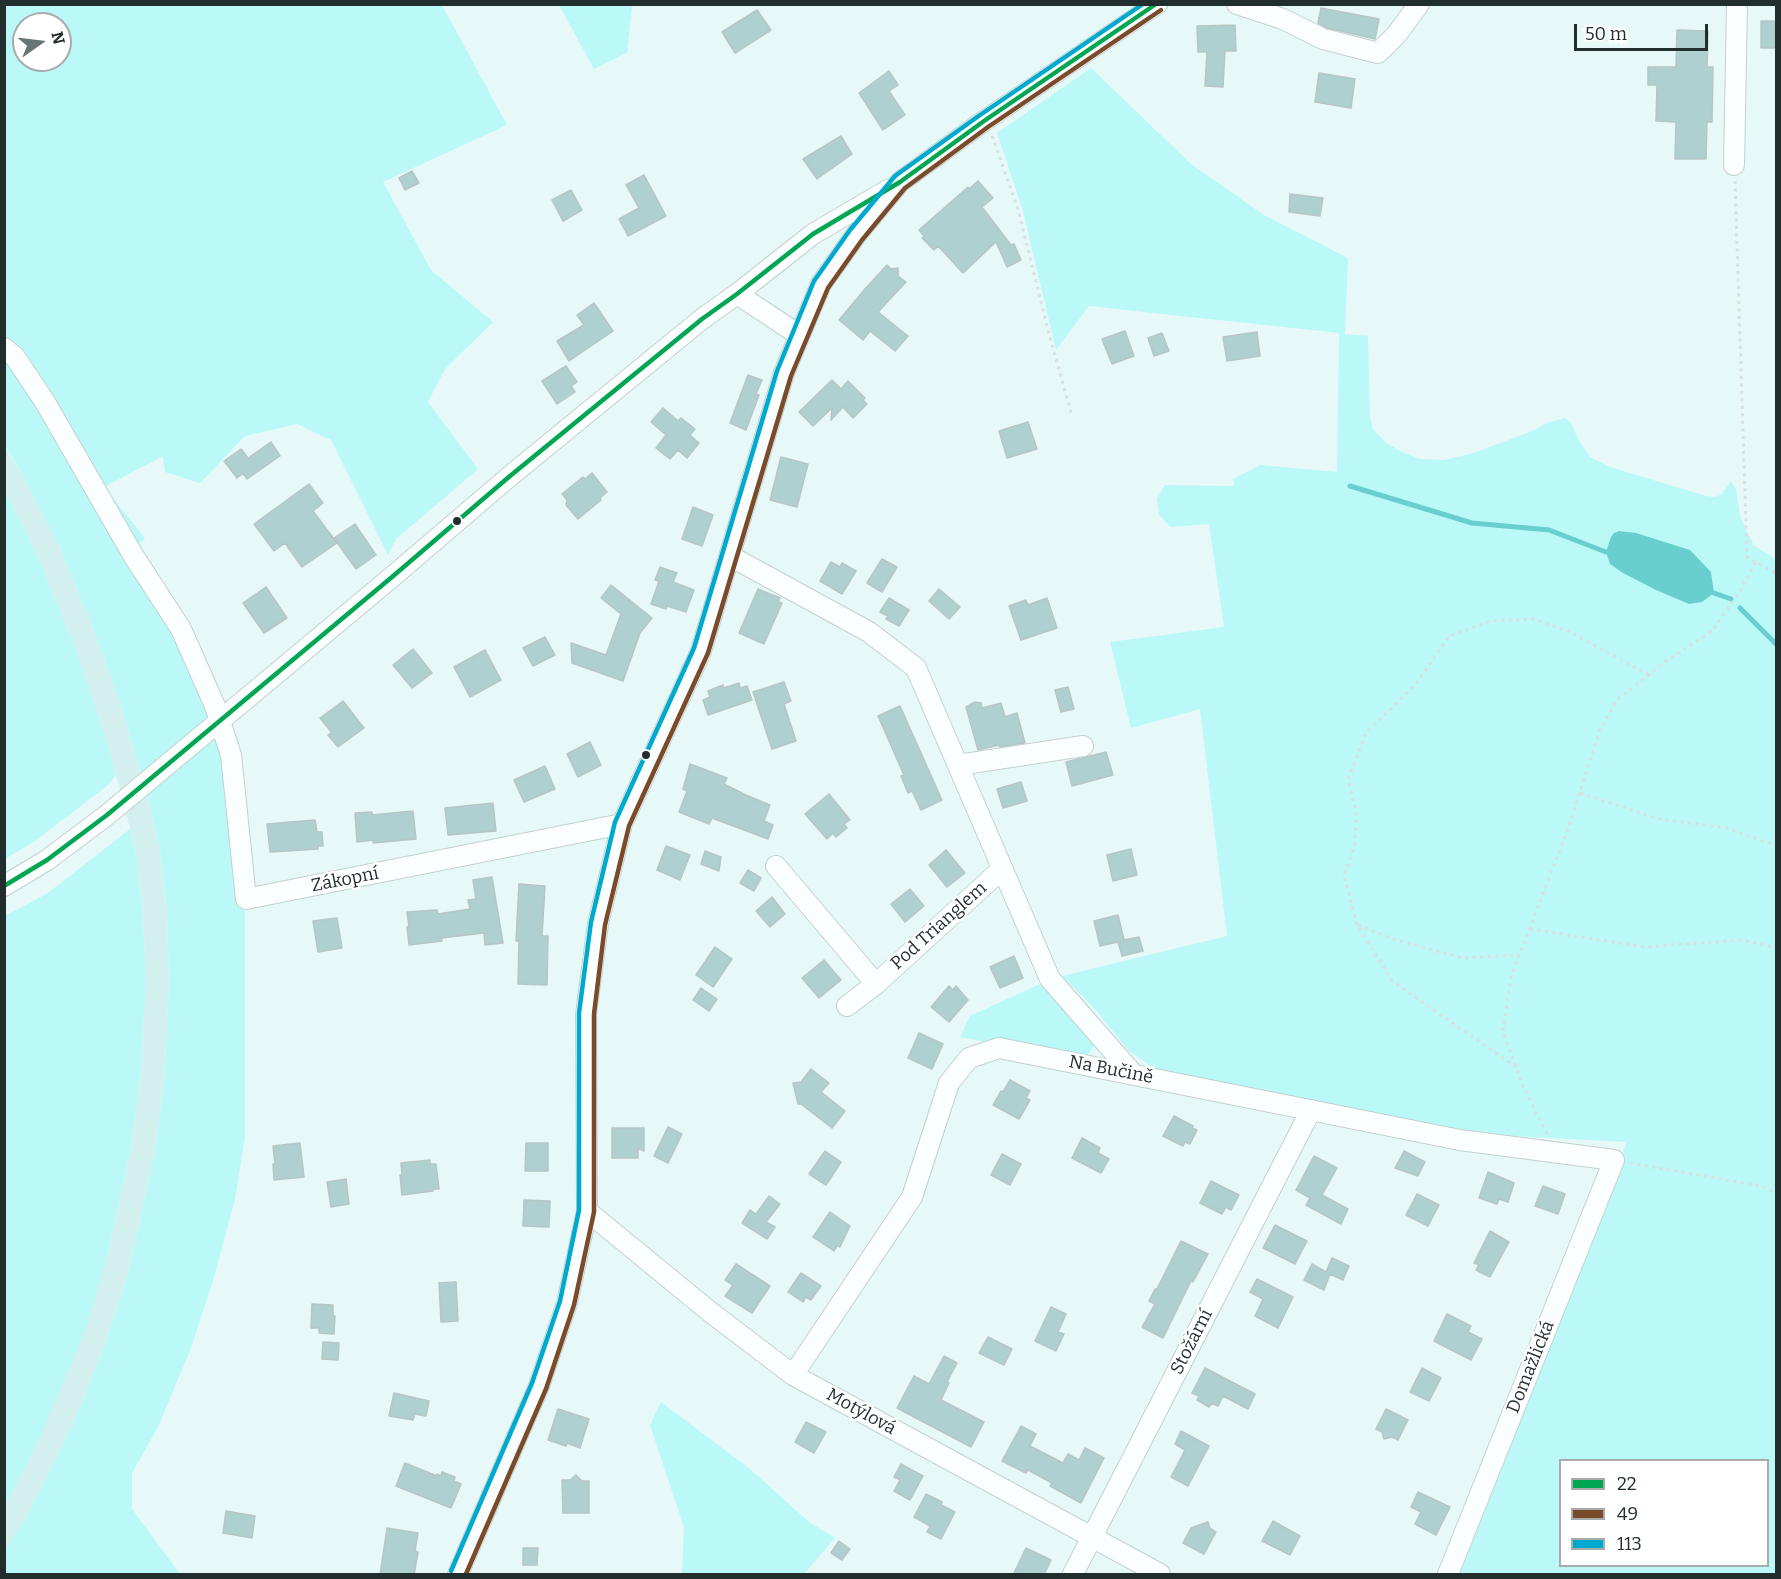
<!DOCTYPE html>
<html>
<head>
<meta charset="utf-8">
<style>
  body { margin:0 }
  #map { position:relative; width:1781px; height:1579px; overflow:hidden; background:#e7f8f8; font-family:Bitter,serif }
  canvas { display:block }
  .frame { position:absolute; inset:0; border:6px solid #222e2e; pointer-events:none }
  .legend { position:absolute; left:1559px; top:1459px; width:210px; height:108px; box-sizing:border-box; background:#fff; border:2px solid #a7abab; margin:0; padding:8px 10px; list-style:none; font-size:18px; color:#222e2e }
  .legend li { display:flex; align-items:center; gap:12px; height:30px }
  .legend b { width:30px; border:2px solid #a7abab }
  .north { position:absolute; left:12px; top:12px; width:60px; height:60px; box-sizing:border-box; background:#fff; border:2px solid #a7abab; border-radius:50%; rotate:76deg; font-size:16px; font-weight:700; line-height:24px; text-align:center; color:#222e2e }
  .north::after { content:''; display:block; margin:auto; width:21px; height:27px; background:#677575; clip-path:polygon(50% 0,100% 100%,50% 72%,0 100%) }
  .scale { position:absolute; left:1574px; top:24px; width:134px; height:27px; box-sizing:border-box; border:3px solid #222e2e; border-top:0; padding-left:8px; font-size:18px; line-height:21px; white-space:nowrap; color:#222e2e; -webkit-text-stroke:4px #fff; paint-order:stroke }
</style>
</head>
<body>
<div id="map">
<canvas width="1781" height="1579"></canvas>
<div class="frame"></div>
<ul class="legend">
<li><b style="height:8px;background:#00a651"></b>22</li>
<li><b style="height:8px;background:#7a4b2a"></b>49</li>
<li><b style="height:8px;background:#00a9ce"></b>113</li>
</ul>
<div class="north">N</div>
<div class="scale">50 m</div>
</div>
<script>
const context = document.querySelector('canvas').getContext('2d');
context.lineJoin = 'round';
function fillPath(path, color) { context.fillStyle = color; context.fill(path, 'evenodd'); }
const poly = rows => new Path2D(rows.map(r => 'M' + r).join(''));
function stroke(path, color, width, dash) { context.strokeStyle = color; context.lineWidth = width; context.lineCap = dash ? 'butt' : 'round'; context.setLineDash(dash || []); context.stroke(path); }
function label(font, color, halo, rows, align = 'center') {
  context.font = font + ' Bitter,serif'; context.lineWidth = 5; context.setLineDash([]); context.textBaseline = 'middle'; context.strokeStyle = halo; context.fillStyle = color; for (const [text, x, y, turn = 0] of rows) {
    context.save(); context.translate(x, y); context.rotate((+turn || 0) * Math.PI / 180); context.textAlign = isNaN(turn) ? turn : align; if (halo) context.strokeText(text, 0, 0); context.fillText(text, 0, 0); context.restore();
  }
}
const built = poly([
  [4,446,24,478,60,547,97,638,121,706,147,794,160,850,167,912,169,984,164,1082,155,1152,128,1273,105,1344,81,1405,59,1453,27,1516,5,1552,5,1506,38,1442,105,1266,131,1148,140,1080,146,983,143,913,136,854,123,800,98,714,75,647,38,557,5,491]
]);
const green = poly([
  [5,5,442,5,507,125,383,182,431,270,493,322,445,369,428,402,478,469,396,539,388,555,331,440,297,424,245,436,200,483,165,472,163,456,104,487,145,538,127,559,174,627,227,756,245,917,245,1137,235,1199,213,1281,191,1348,158,1427,132,1473,132,1509,180,1574,5,1574,4,1552,27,1516,59,1453,81,1405,105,1344,128,1273,155,1152,164,1082,169,984,167,912,160,850,147,794,121,706,97,638,60,547,24,478,5,446],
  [24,24,60,24,60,60,24,60],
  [559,5,632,5,627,53,594,69],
  [1091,68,1191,164,1264,215,1348,258,1345,334,1368,336,1370,417,1373,429,1385,442,1400,451,1420,459,1444,460,1474,453,1535,430,1547,423,1565,418,1571,423,1579,441,1590,457,1610,467,1706,496,1715,497,1722,494,1731,481,1736,489,1740,516,1754,546,1776,559,1776,1574,1458,1574,1488,1493,1627,1142,1474,1134,1201,1082,1154,1068,1129,1051,1094,1008,1062,976,1227,936,1200,709,1131,728,1110,642,1224,627,1209,524,1170,527,1159,514,1157,499,1165,485,1234,486,1233,479,1260,465,1337,472,1339,333,1089,306,1056,350,1022,208,997,133],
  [1560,1460,1768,1460,1768,1566,1560,1566],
  [5,491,38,557,75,647,98,714,116,775,107,786,35,841,5,859],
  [130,829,136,854,143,914,146,983,140,1080,131,1148,105,1266,83,1336,38,1442,5,1506,5,916,48,893],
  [1042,983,1097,1042,1084,1060,960,1037,970,1016],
  [661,1402,750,1469,809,1522,835,1538,804,1574,682,1574,684,1527,650,1425]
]);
const water = poly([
  [1619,531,1636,533,1690,550,1711,572,1714,593,1702,602,1689,604,1656,590,1623,573,1610,564,1606,552,1611,537,1614,533]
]);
const stream = poly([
  [1350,486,1472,523,1549,530,1606,552],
  [1714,593,1731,599],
  [1740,608,1776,644]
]);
const building = poly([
  [1321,8,1379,19,1375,39,1327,28,1318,23,1321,8],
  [757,10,771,30,735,53,722,32,757,10],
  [1761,21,1776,21,1776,48,1761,48,1761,21],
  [1235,25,1236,51,1225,51,1223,87,1205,86,1207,52,1198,52,1197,26,1235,25],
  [1677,30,1708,31,1707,67,1713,67,1712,122,1707,122,1706,159,1675,159,1676,122,1656,121,1657,85,1648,85,1648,67,1676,67,1677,30],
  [889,71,898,85,889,91,905,115,883,130,859,93,889,71],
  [1319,73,1355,79,1351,108,1315,102,1319,73],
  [841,136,852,154,817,179,803,159,841,136],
  [412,171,419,183,405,190,399,178,412,171],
  [644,175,666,216,628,236,619,219,639,208,626,185,644,175],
  [978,181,993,198,982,207,1011,245,1014,244,1021,260,1007,267,996,242,963,273,938,246,934,250,922,238,924,236,919,230,968,187,969,189,978,181],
  [571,190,582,210,563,221,552,200,571,190],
  [1290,194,1323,198,1320,216,1289,212,1290,194],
  [887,265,891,269,898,268,898,276,906,282,878,312,908,336,895,351,870,331,863,340,839,320,865,289,887,265],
  [594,303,613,331,569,361,557,341,584,325,577,315,594,303],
  [1125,331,1134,356,1112,364,1102,339,1125,331],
  [1257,332,1260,356,1227,361,1223,337,1257,332],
  [1162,333,1169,351,1154,356,1148,338,1162,333],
  [566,366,577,382,571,386,575,392,557,404,542,381,566,366],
  [748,375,762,380,756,394,759,395,746,430,730,423,748,375],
  [832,380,841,389,848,381,865,398,863,400,867,404,853,418,843,407,831,420,832,408,813,426,799,412,832,380],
  [663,408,678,421,681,418,695,429,690,435,699,443,687,458,678,450,670,459,656,448,666,435,651,422,663,408],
  [1028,422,1037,449,1007,458,999,431,1028,422],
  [271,442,280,456,247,479,243,473,237,478,224,461,241,449,248,458,271,442],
  [781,457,808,464,797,507,770,500,781,457],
  [592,473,607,492,600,498,601,500,578,519,566,505,567,500,562,494,583,477,585,479,592,473],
  [309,484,323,503,313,511,337,543,302,567,285,543,274,551,254,524,309,484],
  [693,507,713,515,702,546,682,539,693,507],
  [355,524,376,555,356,569,334,538,355,524],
  [882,559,897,567,882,592,867,583,882,559],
  [831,562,840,567,842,563,856,571,842,594,820,581,831,562],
  [660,567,677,573,673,582,694,590,686,612,667,606,666,609,651,604,659,581,655,580,660,567],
  [611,585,652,618,640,633,623,681,572,663,571,643,606,655,621,614,601,598,611,585],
  [266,587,287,618,264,633,243,603,266,587],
  [758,589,780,598,778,602,782,603,764,644,739,633,758,589],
  [939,589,960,607,949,619,929,601,939,589],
  [889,598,909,610,899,626,886,619,888,616,880,612,889,598],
  [1047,598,1057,628,1021,640,1009,606,1026,600,1028,605,1047,598],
  [545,637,555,655,533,666,523,648,545,637],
  [413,649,432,673,412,688,393,665,413,649],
  [485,650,501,680,470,697,454,667,485,650],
  [784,682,791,701,784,704,796,741,772,749,753,692,784,682],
  [739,683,740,688,747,686,752,700,708,715,703,700,710,697,708,691,723,685,724,688,739,683],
  [1068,687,1074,709,1061,712,1055,690,1068,687],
  [343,701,364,728,338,747,328,735,332,733,320,718,343,701],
  [975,702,981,703,982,708,1001,703,1005,717,1017,713,1025,743,1000,747,999,745,978,750,966,707,975,702],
  [900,706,942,800,921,810,912,791,908,793,901,776,904,775,878,716,900,706],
  [590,742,601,765,578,777,567,754,590,742],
  [1106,752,1113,775,1072,786,1066,762,1106,752],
  [690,764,727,778,724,784,746,795,770,805,764,821,773,825,768,839,712,818,709,824,679,812,687,791,683,789,690,764],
  [545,766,555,789,524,802,514,780,545,766],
  [1021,782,1027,801,1003,808,997,789,1021,782],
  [829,794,850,820,844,824,847,828,836,837,833,833,827,839,805,814,829,794],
  [493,803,496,831,448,835,445,808,493,803],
  [413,811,416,839,373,843,373,840,357,842,355,813,372,812,372,815,413,811],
  [315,820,317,832,322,832,323,846,318,846,318,849,270,852,267,824,315,820],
  [666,846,690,855,680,880,657,870,666,846],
  [1131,849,1137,875,1113,881,1107,855,1131,849],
  [946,850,965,873,947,887,929,865,946,850],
  [705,851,721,857,719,871,701,864,705,851],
  [748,870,761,878,754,891,740,883,748,870],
  [492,877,503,943,485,945,484,933,441,938,442,941,409,945,407,927,409,927,407,912,437,910,438,914,470,909,468,900,476,899,473,880,492,877],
  [519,884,545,886,542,936,548,936,547,985,518,984,519,941,516,941,519,884],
  [910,889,924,906,905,922,891,904,910,889],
  [772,897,785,914,770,927,756,911,772,897],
  [1118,915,1124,940,1139,937,1143,951,1122,956,1118,942,1100,946,1094,921,1118,915],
  [337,918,342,948,318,952,313,921,337,918],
  [715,947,732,959,713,987,696,975,715,947],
  [1014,956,1023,978,1000,988,990,967,1014,956],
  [824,960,841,980,819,998,802,978,824,960],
  [949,986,953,990,956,986,968,1000,949,1022,931,1007,949,986],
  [701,988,717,999,709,1011,693,1000,701,988],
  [919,1033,943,1044,932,1069,908,1058,919,1033],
  [811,1069,829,1083,821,1092,845,1111,832,1128,801,1104,798,1104,793,1083,801,1082,811,1069],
  [1010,1080,1030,1091,1026,1098,1030,1100,1019,1119,993,1105,1001,1091,1003,1092,1010,1080],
  [1174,1116,1193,1126,1192,1128,1197,1130,1190,1144,1185,1142,1183,1146,1163,1136,1174,1116],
  [668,1127,682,1134,668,1163,654,1156,668,1127],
  [612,1128,644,1128,644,1151,638,1148,638,1158,612,1158,612,1128],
  [1082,1138,1100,1148,1098,1153,1109,1159,1101,1173,1072,1158,1082,1138],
  [300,1143,304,1177,274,1180,273,1164,275,1164,273,1146,300,1143],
  [526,1143,548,1143,548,1171,525,1171,526,1143],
  [825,1151,841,1162,826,1185,809,1174,825,1151],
  [1404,1151,1425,1162,1418,1176,1395,1168,1404,1151],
  [1002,1154,1021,1164,1010,1185,991,1175,1002,1154],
  [1314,1156,1337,1168,1322,1195,1348,1209,1341,1224,1306,1205,1310,1198,1296,1190,1314,1156],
  [430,1160,430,1164,436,1164,439,1189,433,1189,433,1191,402,1195,400,1175,402,1175,401,1163,430,1160],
  [1488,1172,1514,1183,1508,1202,1499,1199,1497,1204,1479,1198,1488,1172],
  [346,1179,349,1204,331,1207,327,1182,346,1179],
  [1211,1181,1239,1195,1231,1210,1226,1207,1222,1214,1200,1203,1211,1181],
  [1543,1186,1565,1194,1558,1214,1535,1206,1543,1186],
  [1417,1194,1439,1205,1428,1226,1406,1215,1417,1194],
  [769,1196,780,1204,766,1222,775,1227,767,1239,742,1223,750,1210,756,1214,769,1196],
  [524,1200,550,1201,549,1227,523,1226,524,1200],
  [830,1212,850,1226,840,1247,837,1246,834,1251,813,1237,830,1212],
  [1275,1225,1307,1241,1295,1264,1263,1248,1275,1225],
  [1490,1231,1509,1242,1490,1277,1476,1270,1479,1265,1474,1263,1490,1231],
  [1181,1241,1208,1254,1193,1282,1191,1281,1163,1338,1142,1327,1155,1304,1149,1301,1155,1289,1157,1289,1181,1241],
  [1332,1258,1349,1266,1343,1280,1330,1274,1324,1290,1304,1280,1312,1264,1326,1272,1332,1258],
  [736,1264,770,1286,752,1313,725,1296,733,1285,725,1280,736,1264],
  [801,1273,821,1286,811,1300,806,1297,803,1302,788,1292,801,1273],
  [1257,1279,1293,1297,1278,1328,1255,1316,1263,1299,1250,1292,1257,1279],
  [456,1282,458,1321,441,1322,439,1283,456,1282],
  [312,1304,333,1305,333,1316,335,1316,334,1334,319,1333,319,1328,311,1328,312,1304],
  [1051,1307,1066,1314,1058,1332,1064,1334,1056,1351,1035,1341,1051,1307],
  [1447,1314,1471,1326,1468,1332,1482,1339,1471,1360,1434,1341,1447,1314],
  [988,1337,1012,1349,1004,1365,979,1353,988,1337],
  [323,1342,339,1343,338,1360,322,1359,323,1342],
  [944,1356,957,1363,947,1382,949,1383,941,1400,984,1422,971,1447,897,1408,914,1376,929,1384,944,1356],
  [1205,1368,1255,1394,1248,1409,1223,1396,1218,1406,1212,1403,1209,1407,1197,1400,1199,1396,1192,1393,1205,1368],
  [1422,1368,1441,1378,1429,1401,1410,1392,1422,1368],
  [394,1393,429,1401,426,1416,415,1414,413,1420,389,1416,394,1393],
  [558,1409,589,1419,580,1448,567,1443,566,1446,548,1440,558,1409],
  [1386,1409,1408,1420,1398,1440,1392,1437,1384,1439,1382,1432,1376,1429,1386,1409],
  [806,1422,826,1432,814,1453,795,1442,806,1422],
  [1021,1426,1036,1434,1030,1446,1063,1463,1068,1454,1079,1460,1085,1448,1104,1458,1081,1503,1050,1486,1052,1483,1028,1470,1026,1473,1002,1461,1021,1426],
  [1181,1431,1209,1446,1188,1486,1171,1477,1185,1450,1175,1444,1181,1431],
  [405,1463,437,1476,437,1474,441,1476,442,1472,455,1477,454,1481,461,1484,451,1508,396,1486,405,1463],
  [901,1464,923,1476,910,1500,894,1491,900,1480,894,1477,901,1464],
  [576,1475,582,1481,589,1481,589,1513,563,1513,562,1480,570,1480,576,1475],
  [1418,1492,1450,1507,1436,1535,1415,1524,1421,1512,1411,1507,1418,1492],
  [926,1494,942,1502,941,1505,955,1512,941,1539,927,1532,930,1526,914,1517,926,1494],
  [226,1511,255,1516,252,1538,223,1533,226,1511],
  [1273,1521,1300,1536,1290,1555,1262,1541,1273,1521],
  [1208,1522,1210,1528,1216,1532,1204,1554,1183,1543,1191,1528,1208,1522],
  [387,1528,418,1533,415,1551,418,1552,414,1575,380,1575,387,1528],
  [839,1541,850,1549,842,1560,831,1553,839,1541],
  [523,1548,538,1548,537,1565,523,1565,523,1548],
  [1026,1548,1051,1560,1044,1575,1013,1575,1026,1548]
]);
const path = poly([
  [992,136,1018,209,1049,334,1072,416],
  [1735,181,1747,557,1776,573],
  [1580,793,1659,819,1727,828,1768,843,1776,844],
  [1358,925,1393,939,1462,958,1519,955],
  [1530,929,1645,947,1742,940,1776,948],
  [1516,1067,1392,981,1357,924,1344,875,1355,845,1356,811,1348,779,1366,733,1416,684,1449,636,1491,621,1533,619,1568,631,1649,675],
  [1547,1134,1523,1086,1503,1032,1511,977,1568,829,1599,732,1617,700,1666,661,1712,631,1742,588,1756,561],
  [1630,1163,1761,1186,1776,1193]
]);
const minor = poly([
  [1237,4,1283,19,1323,39,1378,53,1397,34,1419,4],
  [1734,165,1737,4],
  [737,294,799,335],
  [4,348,15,357,45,402,133,555,181,629,215,706,231,755,246,899,622,824],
  [730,556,869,632,916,668,1050,979,1134,1075],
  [958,765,1083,746],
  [776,866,876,984,1002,869],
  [4,886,47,860,107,815,392,577,510,476,702,319,737,294,813,234,888,190],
  [847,1006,876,984],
  [587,1211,709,1311,793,1375,1160,1574],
  [793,1375,912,1197,949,1083,969,1058,999,1048,1460,1140,1614,1160,1448,1574],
  [458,1574,539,1386,567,1303,587,1211,586,1014,598,924,622,824,701,651,784,373,821,284,856,235,900,182,984,121,1157,4],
  [1073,1574,1311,1110]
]);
const bus1 = poly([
  [4,886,47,860,107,815,392,577,510,476,702,319,737,294,813,234,900,182,984,121,1156,4]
]);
const bus2 = poly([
  [466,1574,546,1389,574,1305,594,1212,594,1014,605,925,629,826,708,653,791,376,828,288,862,240,905,188,988,127,1161,10]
]);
const bus3 = poly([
  [451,1571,532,1383,560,1301,579,1210,579,1013,591,922,615,822,694,648,777,371,814,281,850,230,895,176,980,115,1143,4]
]);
const markers = [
  [457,521,5,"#222e2e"],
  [646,755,5,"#222e2e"]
];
const streetNames = [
  ["Zákopní",345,880,-11],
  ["Pod Trianglem",939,926,-42],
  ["Na Bučině",1111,1070,11],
  ["Stožární",1192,1342,-63],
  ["Domažlická",1531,1367,-68],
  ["Motýlová",861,1412,29]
];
fillPath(built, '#d3f0ef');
fillPath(green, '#baf9f8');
fillPath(water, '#69cfce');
stroke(stream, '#69cfce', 5);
fillPath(building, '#afd0d0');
stroke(building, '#b7c5c4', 1.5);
stroke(minor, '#c3d1d0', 22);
stroke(path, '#dadfdf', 3, [3, 4.5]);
stroke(minor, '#fbfefe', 20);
stroke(bus1, '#00a651', 4.5);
stroke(bus2, '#7a4b2a', 4.5);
stroke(bus3, '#00a9ce', 4.5);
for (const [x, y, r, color] of markers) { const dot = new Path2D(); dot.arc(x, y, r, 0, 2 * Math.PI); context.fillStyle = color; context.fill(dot); stroke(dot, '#fff', 2); }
label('18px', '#222e2e', '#fff', streetNames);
</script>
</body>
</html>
